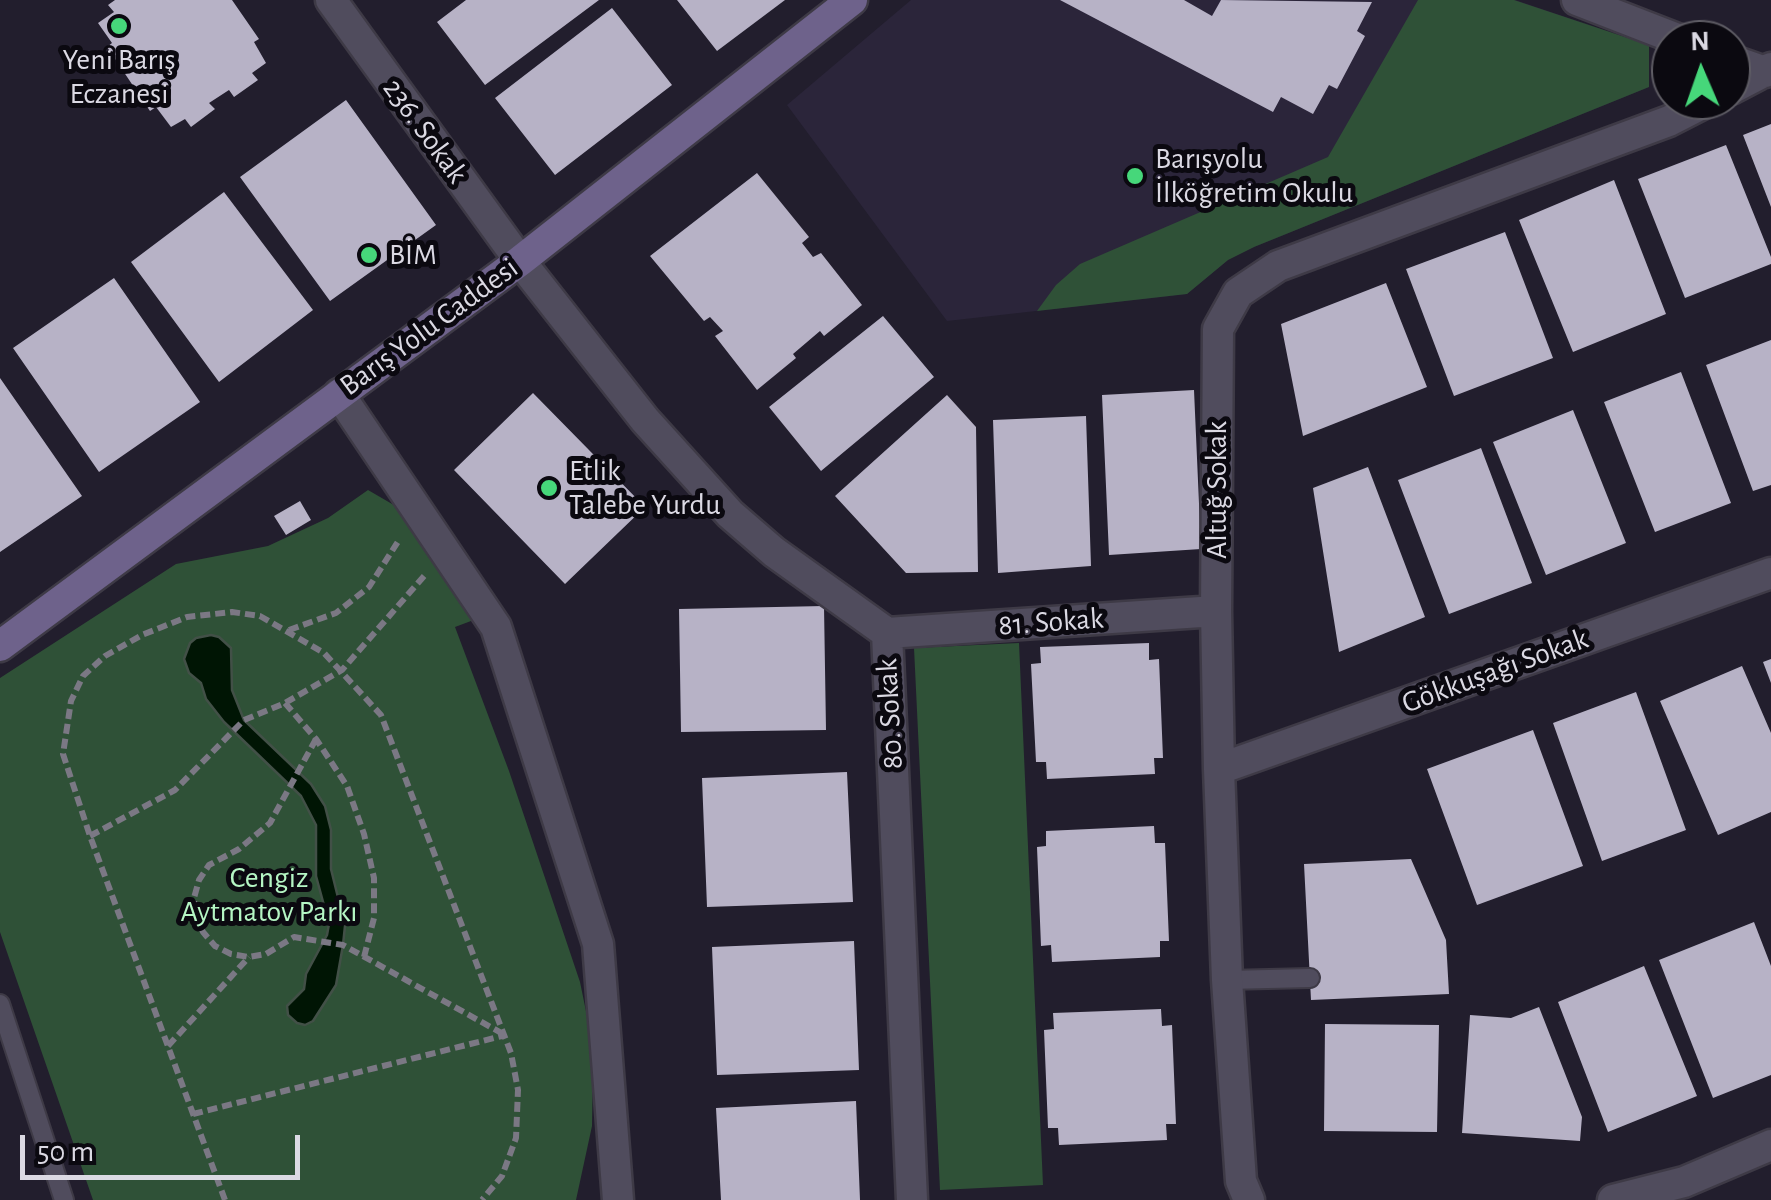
<!DOCTYPE html>
<html>
<head>
<meta charset="utf-8">
<style>
  body { margin:0 }
  #map { position:relative; width:1771px; height:1200px; overflow:hidden; background:#221e2d; font-family:"Alegreya Sans",sans-serif }
  canvas { display:block }
  .north { position:absolute; left:1651px; top:20px; width:100px; height:100px; box-sizing:border-box; background:#0b0910; border:2px solid #5e5c64; border-radius:50%; rotate:358deg; font-size:28px; font-weight:700; line-height:40px; text-align:center; color:#dbd9e3 }
  .north::after { content:''; display:block; margin:auto; width:35px; height:45px; background:#46d77a; clip-path:polygon(50% 0,100% 100%,50% 72%,0 100%) }
  .scale { position:absolute; left:20px; top:1135px; width:280px; height:45px; box-sizing:border-box; border:5px solid #dbd9e3; border-top:0; padding-left:12px; font-size:30px; line-height:35px; white-space:nowrap; color:#dbd9e3; -webkit-text-stroke:8px #0b0910; paint-order:stroke }
</style>
</head>
<body>
<div id="map">
<canvas width="1771" height="1200"></canvas>
<div class="north">N</div>
<div class="scale">50 m</div>
</div>
<script>
const context = document.querySelector('canvas').getContext('2d');
context.lineJoin = 'round';
function fillPath(path, color) { context.fillStyle = color; context.fill(path, 'evenodd'); }
const poly = rows => new Path2D(rows.map(r => 'M' + r).join(''));
function stroke(path, color, width, dash) { context.strokeStyle = color; context.lineWidth = width; context.lineCap = dash ? 'butt' : 'round'; context.setLineDash(dash || []); context.stroke(path); }
function label(font, color, halo, rows, align = 'center') {
  context.font = font + ' "Alegreya Sans",sans-serif'; context.lineWidth = 10; context.setLineDash([]); context.textBaseline = 'middle'; context.strokeStyle = halo; context.fillStyle = color; for (const [text, x, y, turn = 0] of rows) {
    context.save(); context.translate(x, y); context.rotate((+turn || 0) * Math.PI / 180); context.textAlign = isNaN(turn) ? turn : align; if (halo) context.strokeText(text, 0, 0); context.fillText(text, 0, 0); context.restore();
  }
}
const built = poly([
  [911,0,1515,0,1649,45,1649,87,1254,247,1228,260,1187,294,947,321,787,105]
]);
const green = poly([
  [1418,0,1514,0,1649,45,1649,87,1254,247,1228,260,1187,294,1037,311,1056,285,1080,264,1328,157],
  [368,490,399,508,479,618,455,627,509,771,580,982,588,1021,593,1066,592,1126,576,1200,93,1200,0,932,0,678,176,564,268,546,328,518],
  [1019,643,1043,1185,940,1190,914,648]
]);
const water = poly([
  [211,635,219,637,231,648,232,690,244,720,311,784,325,806,331,830,331,869,345,926,343,945,336,985,313,1021,305,1025,297,1023,288,1015,287,1006,304,989,306,974,327,935,329,924,316,876,316,825,301,796,224,722,206,699,201,683,189,673,184,659,190,643,196,638,211,635]
]);
const building = poly([
  [115,0,232,0,259,39,254,42,266,63,252,73,258,80,234,97,229,90,209,103,215,109,191,127,185,119,171,127,156,107,150,111,107,47,112,43,98,23,114,12,108,5],
  [466,0,599,0,485,85,437,22],
  [677,0,785,0,717,51],
  [1060,0,1184,0,1212,16,1221,0,1372,2,1357,31,1365,36,1337,89,1329,85,1313,114,1281,97,1273,112],
  [612,8,672,85,555,175,495,98],
  [346,100,436,225,330,301,240,177],
  [1771,124,1771,207,1743,135],
  [1726,145,1771,257,1771,264,1685,298,1638,179],
  [757,173,809,237,802,243,813,257,821,253,862,305,824,336,820,331,793,354,796,358,757,390,715,336,723,331,710,317,704,321,650,256],
  [1614,180,1666,314,1573,352,1519,220],
  [224,192,313,310,219,382,131,262],
  [1505,232,1553,358,1454,396,1406,269],
  [114,278,200,402,99,472,13,348],
  [1386,283,1427,387,1303,436,1281,324],
  [883,316,934,377,821,471,769,407],
  [1771,340,1771,485,1753,491,1706,365],
  [1681,372,1731,503,1655,532,1604,402],
  [0,378,82,496,0,552],
  [1194,390,1201,549,1109,555,1102,395],
  [533,393,645,507,565,584,454,470],
  [947,395,976,427,978,572,906,573,835,496],
  [1573,410,1626,543,1546,575,1493,442],
  [1086,416,1091,566,998,573,993,420],
  [1481,448,1532,583,1449,614,1398,480],
  [1368,467,1425,617,1339,652,1313,488],
  [300,501,311,520,286,535,274,516],
  [824,606,826,730,681,732,679,609],
  [1149,643,1149,660,1159,659,1163,758,1154,758,1155,774,1047,779,1046,762,1036,762,1031,664,1041,663,1040,647],
  [1771,659,1771,683,1763,662],
  [1742,666,1771,733,1771,812,1718,835,1660,701],
  [1636,692,1686,830,1602,861,1553,723],
  [1533,730,1583,866,1477,905,1427,769],
  [847,772,853,902,707,907,702,778],
  [1154,826,1155,843,1165,843,1169,941,1160,941,1160,957,1052,962,1051,945,1041,946,1037,847,1046,846,1046,831],
  [1411,859,1446,940,1449,994,1311,1000,1304,864],
  [1754,922,1771,966,1771,1075,1713,1098,1659,960],
  [854,941,859,1070,717,1075,712,947],
  [1644,966,1697,1096,1608,1132,1558,1002],
  [1539,1007,1582,1117,1580,1141,1462,1133,1470,1015,1511,1018],
  [1161,1009,1162,1026,1172,1025,1176,1124,1166,1124,1167,1140,1059,1145,1058,1128,1048,1128,1044,1030,1054,1029,1053,1013],
  [1325,1024,1439,1025,1437,1132,1324,1131],
  [856,1101,860,1200,721,1200,716,1108]
]);
const path = poly([
  [289,630,336,613,369,587,399,540],
  [285,703,316,739,347,786,364,834,374,878,374,918,364,957],
  [316,739,270,823,239,849,209,865,199,880,194,898,195,916,203,932,215,946,231,954,249,957,266,954,294,937,343,945,505,1035],
  [90,836,175,790,244,720,285,703,342,670,425,575],
  [168,1046,249,957],
  [193,1114,506,1035],
  [225,1200,90,836,63,754,71,701,83,676,105,656,142,635,187,617,232,612,260,616,324,653,381,715,511,1053,518,1090,516,1138,502,1176,482,1200]
]);
const lane = poly([
  [1227,980,1310,978],
  [0,1004,64,1200]
]);
const street = poly([
  [331,0,520,261,645,420,730,514,774,552,887,633,912,1200],
  [1577,0,1680,40],
  [1731,60,1765,72],
  [1731,89,1771,68],
  [339,394,496,627,598,944,618,1200],
  [887,633,1216,611],
  [1219,769,1771,573],
  [1249,1200,1241,1181,1227,980,1219,769,1216,611,1218,329,1238,293,1278,266,1669,121,1710,100],
  [1613,1200,1684,1182,1771,1145]
]);
const secondary = poly([
  [0,646,520,261,852,0]
]);
const markers = [
  [119,26,10,"#46d77a"],
  [1135,176,10,"#46d77a"],
  [369,255,10,"#46d77a"],
  [549,488,10,"#46d77a"]
];
const poiNames = [
  ["Yeni Barış",119,60,"center"],
  ["Eczanesi",119,94,"center"],
  ["Barışyolu",1155,159],
  ["İlköğretim Okulu",1155,193],
  ["BİM",389,255],
  ["Etlik",569,471],
  ["Talebe Yurdu",569,505]
];
const streetNames = [
  ["236. Sokak",425,131,54],
  ["Barış Yolu Caddesi",429,327,-36],
  ["Altuğ Sokak",1217,490,-90],
  ["81. Sokak",1051,622,-4],
  ["Gökkuşağı Sokak",1495,671,-20],
  ["80. Sokak",890,714,-93]
];
const parkNames = [
  ["Cengiz",269,878],
  ["Aytmatov Parkı",269,912]
];
fillPath(built, '#2b253a');
fillPath(green, '#2f5137');
fillPath(water, '#001504');
stroke(water, '#425047', 2.5);
fillPath(building, '#b7b2c6');
stroke(lane, '#3e3a46', 22);
stroke(street, '#3e3a46', 35);
stroke(secondary, '#3e3a46', 35);
stroke(path, '#7b7884', 6, [10, 5]);
stroke(lane, '#504c5d', 18);
stroke(street, '#504c5d', 30);
stroke(secondary, '#6e628b', 30);
for (const [x, y, r, color] of markers) { const dot = new Path2D(); dot.arc(x, y, r, 0, 2 * Math.PI); context.fillStyle = color; context.fill(dot); stroke(dot, '#0b0910', 4); }
label('30px', '#dbd9e3', '#0b0910', poiNames, 'left');
label('30px', '#dbd9e3', '#0b0910', streetNames);
label('30px', '#b5f6c4', '#0b0910', parkNames);
</script>
</body>
</html>
